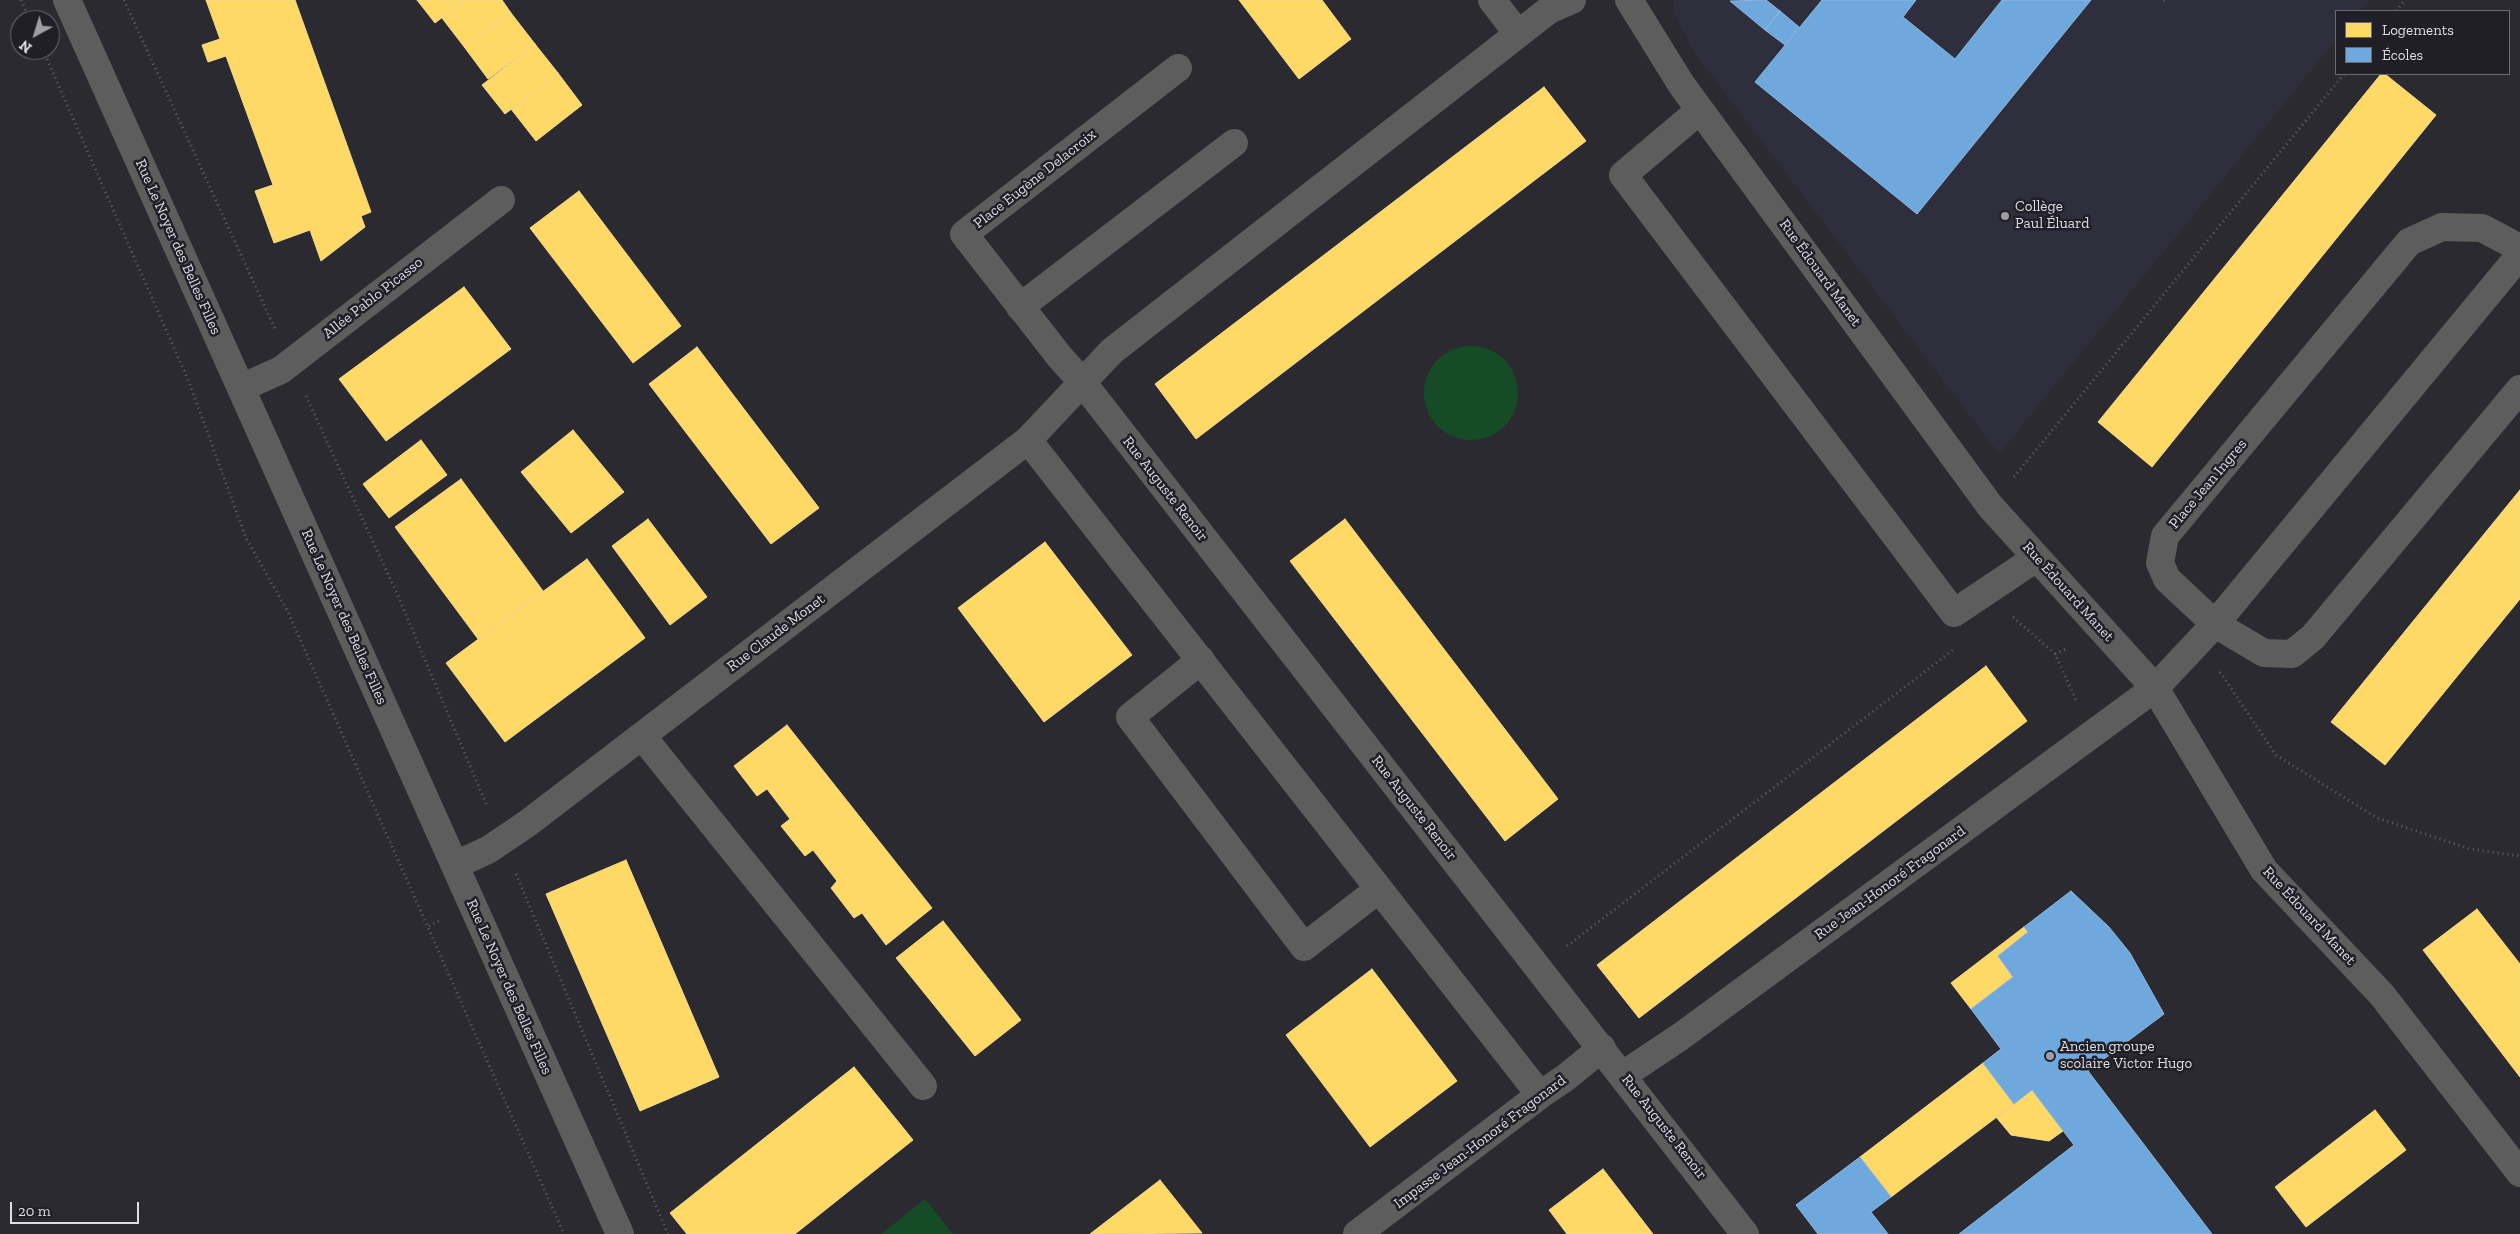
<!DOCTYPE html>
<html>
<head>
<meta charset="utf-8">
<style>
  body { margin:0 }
  #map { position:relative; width:2520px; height:1234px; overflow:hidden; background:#2b2a30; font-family:"Zilla Slab",serif }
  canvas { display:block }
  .legend { position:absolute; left:2335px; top:10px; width:175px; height:65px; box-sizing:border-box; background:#201f28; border:1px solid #6c6b73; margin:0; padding:6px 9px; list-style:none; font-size:15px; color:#dddde3 }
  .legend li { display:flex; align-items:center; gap:10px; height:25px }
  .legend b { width:25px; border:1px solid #6c6b73 }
  .north { position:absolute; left:10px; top:10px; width:50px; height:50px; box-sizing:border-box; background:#201f28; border:1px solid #6c6b73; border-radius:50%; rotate:219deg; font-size:14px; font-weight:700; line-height:20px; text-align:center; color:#dddde3 }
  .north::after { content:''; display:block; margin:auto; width:18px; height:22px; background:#9f9ea4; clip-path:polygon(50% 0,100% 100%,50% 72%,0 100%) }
  .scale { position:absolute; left:10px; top:1202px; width:129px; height:22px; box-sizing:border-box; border:2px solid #dddde3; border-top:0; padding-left:6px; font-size:15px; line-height:18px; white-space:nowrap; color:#dddde3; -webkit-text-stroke:4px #201f28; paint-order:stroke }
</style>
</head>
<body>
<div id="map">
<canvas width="2520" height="1234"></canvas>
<ul class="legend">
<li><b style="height:14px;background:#ffd966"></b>Logements</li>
<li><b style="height:14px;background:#6fa8dc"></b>Écoles</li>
</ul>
<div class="north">N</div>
<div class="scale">20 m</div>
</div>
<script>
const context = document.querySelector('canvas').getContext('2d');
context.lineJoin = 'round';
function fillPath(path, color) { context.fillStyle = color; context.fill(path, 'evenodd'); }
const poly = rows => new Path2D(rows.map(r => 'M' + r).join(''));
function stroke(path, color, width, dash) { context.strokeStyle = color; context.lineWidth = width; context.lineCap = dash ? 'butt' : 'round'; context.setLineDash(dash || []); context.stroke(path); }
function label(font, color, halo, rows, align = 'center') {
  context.font = font + ' "Zilla Slab",serif'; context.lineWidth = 5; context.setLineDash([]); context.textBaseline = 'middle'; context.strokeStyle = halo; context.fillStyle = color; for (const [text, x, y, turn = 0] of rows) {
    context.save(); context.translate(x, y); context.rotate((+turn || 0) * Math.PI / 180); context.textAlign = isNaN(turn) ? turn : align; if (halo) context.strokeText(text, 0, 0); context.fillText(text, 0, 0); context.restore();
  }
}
const built = poly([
  [1673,0,2369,0,2360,11,2336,11,2336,40,1999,454,1694,52,1673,12]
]);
const green = poly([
  '1424 393a47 47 0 1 1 94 0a47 47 0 1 1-94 0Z',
  [925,1199,953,1234,881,1234]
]);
const homes = poly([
  [206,0,295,0,371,212,361,216,365,227,321,261,310,230,274,243,255,191,273,185,226,56,208,62,202,45,220,39,206,0],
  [417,0,465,0,435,23,417,0],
  [465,0,502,0,511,13,465,48,442,18,465,0],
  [1239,0,1322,0,1351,39,1299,79,1239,0],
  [511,13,535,44,488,79,465,48,511,13],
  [535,44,558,73,505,114,482,85,535,44],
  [558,73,582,105,536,141,511,109,558,73],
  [2381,74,2385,74,2436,115,2152,467,2098,422,2381,74],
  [1544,87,1586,141,1196,439,1155,384,1544,87],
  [579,191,681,326,633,363,530,228,579,191],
  [464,287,511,349,386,441,339,379,464,287],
  [697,347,819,508,771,544,649,384,697,347],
  [573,430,624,492,571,533,521,472,573,430],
  [421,440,447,475,389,518,363,484,421,440],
  [461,479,543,591,478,639,395,527,461,479],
  [2520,490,2520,599,2385,765,2331,722,2520,490],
  [648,519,707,597,670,625,612,546,648,519],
  [1345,519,1558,799,1505,841,1290,561,1345,519],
  [1045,542,1132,655,1044,722,958,608,1045,542],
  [587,559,645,638,505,742,446,663,587,559],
  [1986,666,2027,721,1639,1018,1597,965,1986,666],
  [787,725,932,908,886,945,862,913,854,918,831,888,837,881,813,850,805,856,781,826,790,819,767,789,757,796,734,766,787,725],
  [626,860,719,1077,640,1111,546,894,626,860],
  [2477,909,2520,964,2520,1077,2423,950,2477,909],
  [943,921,1021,1020,975,1056,896,958,943,921],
  [2024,927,2028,932,1998,956,2013,977,1971,1009,1951,983,2024,927],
  [1372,969,1457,1081,1370,1147,1286,1035,1372,969],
  [1983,1063,2014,1104,1891,1197,1860,1157,1983,1063],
  [854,1067,913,1140,795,1234,687,1234,670,1213,854,1067],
  [2032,1090,2063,1131,2049,1141,2011,1135,1996,1117,2032,1090],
  [2375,1110,2406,1150,2306,1227,2275,1187,2375,1110],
  [1603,1169,1653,1234,1567,1234,1549,1210,1603,1169],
  [1160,1180,1202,1233,1090,1234,1160,1180]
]);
const schools = poly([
  [1766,0,1780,11,1765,30,1730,1,1766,0],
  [1822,0,1916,0,1903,17,1955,59,2002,0,2091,0,1917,214,1755,82,1822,0],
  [1780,11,1799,27,1785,45,1765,30,1780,11],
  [2071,891,2109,927,2130,953,2164,1014,2088,1071,2212,1234,1959,1234,2074,1145,2032,1090,2014,1104,1983,1063,2001,1049,1971,1009,2013,977,1998,956,2028,932,2024,927,2071,891],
  [1860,1157,1891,1197,1871,1212,1888,1234,1818,1234,1796,1205,1860,1157]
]);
const path = poly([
  [21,0,30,20],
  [124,0,275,329],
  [2164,0,2167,2],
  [2396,11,2405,0],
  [43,50,189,382,246,538,287,610,564,1234],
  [306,396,398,596,487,806],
  [2014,477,2344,74],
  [2013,617,2055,654,2076,700],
  [2055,654,2068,648],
  [2220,672,2276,755,2377,818,2470,849,2520,856],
  [516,874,668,1234],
  [429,926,439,921],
  [1567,946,1953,650]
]);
const minor = poly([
  [67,0,620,1234],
  [1492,0,1518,34],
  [1629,0,1681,84,1990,506,2155,688,2264,870,2382,995,2520,1173],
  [1178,68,964,234,1059,356,1083,383,1745,1234],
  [1700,110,1623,175,1954,613,2036,558],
  [2520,248,2482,228,2442,227,2409,242,2165,536,2160,563,2167,579,2215,624,2264,653,2292,654,2313,637,2520,389],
  [1020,307,1234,143],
  [241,388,281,370,501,200],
  [1028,440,1540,1095],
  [1201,660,1130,717,1304,947,1379,889],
  [642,736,923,1086],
  [455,865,488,850,528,823,1028,440,1112,351,1549,10,1572,0],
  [1623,1075,1680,1037,2155,688,2215,624,2520,255],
  [1357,1234,1540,1095,1565,1078,1602,1048]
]);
const markers = [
  [2005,216,5,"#9f9ea4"],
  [2050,1056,5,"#9f9ea4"]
];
const streetNames = [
  ["Place Eugène Delacroix",1035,179,-38],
  ["Rue Le Noyer des Belles Filles",178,247,66],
  ["Rue Édouard Manet",1820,273,54],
  ["Allée Pablo Picasso",373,298,-38],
  ["Place Jean Ingres",2208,484,-50],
  ["Rue Auguste Renoir",1165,489,52],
  ["Rue Édouard Manet",2068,592,48],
  ["Rue Le Noyer des Belles Filles",344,617,66],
  ["Rue Claude Monet",776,633,-37],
  ["Rue Auguste Renoir",1414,808,52],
  ["Rue Jean-Honoré Fragonard",1890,883,-36],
  ["Rue Édouard Manet",2309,916,47],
  ["Rue Le Noyer des Belles Filles",509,987,66],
  ["Rue Auguste Renoir",1664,1127,52],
  ["Impasse Jean-Honoré Fragonard",1480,1142,-37]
];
const poiNames = [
  ["Collège",2015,207],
  ["Paul Éluard",2015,224],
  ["Ancien groupe",2060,1047],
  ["scolaire Victor Hugo",2060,1064]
];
fillPath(built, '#2f2e3c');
fillPath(green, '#164b27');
fillPath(homes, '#ffd966');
stroke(homes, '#f5da8c', 1);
fillPath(schools, '#6fa8dc');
stroke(schools, '#90b8de', 1);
stroke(path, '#616163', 3, [1, 4]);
stroke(minor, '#5e5d5d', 28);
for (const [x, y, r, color] of markers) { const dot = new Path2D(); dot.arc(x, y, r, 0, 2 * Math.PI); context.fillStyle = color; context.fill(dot); stroke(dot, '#201f28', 2); }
label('15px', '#dddde3', '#201f28', streetNames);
label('15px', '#dddde3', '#201f28', poiNames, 'left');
</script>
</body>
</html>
